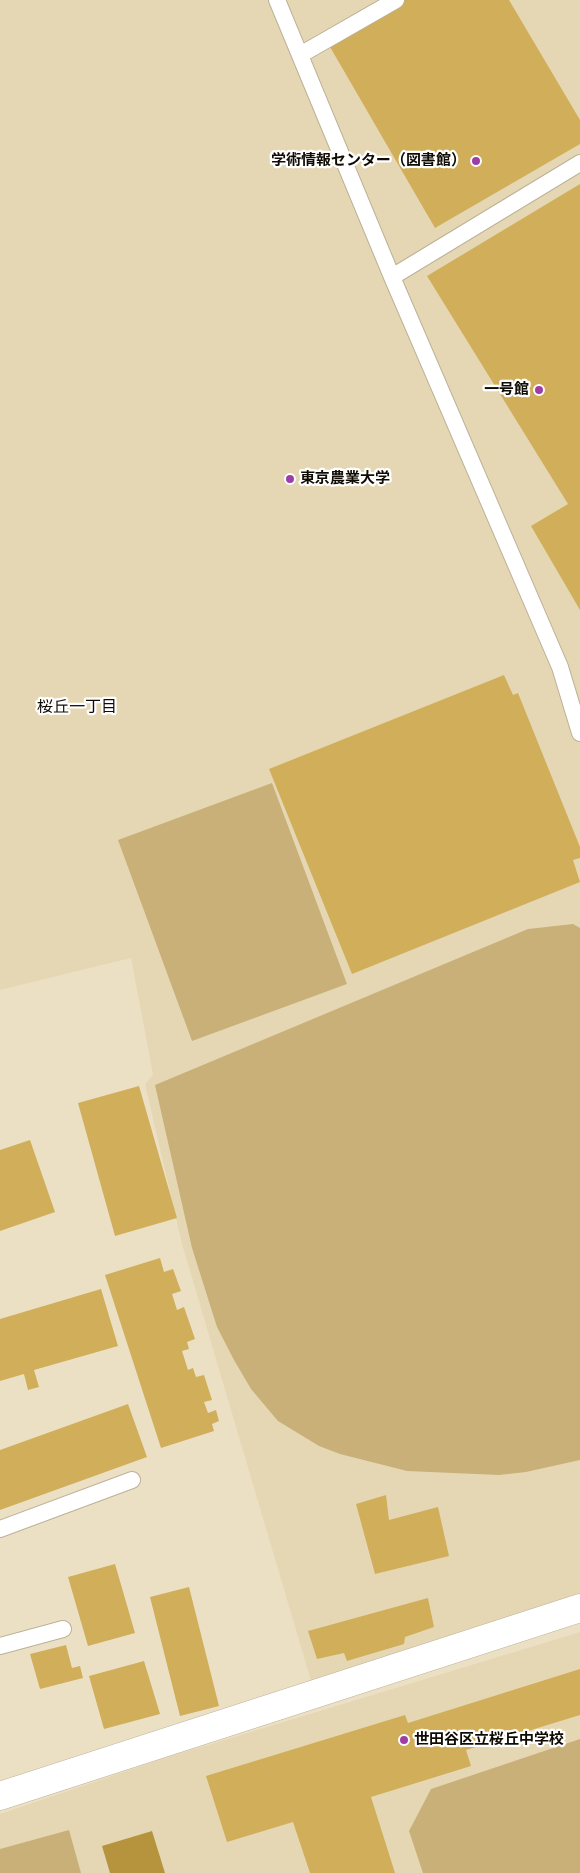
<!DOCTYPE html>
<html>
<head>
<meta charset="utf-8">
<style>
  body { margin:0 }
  canvas { display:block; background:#ece0c4 }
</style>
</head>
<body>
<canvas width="580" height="1873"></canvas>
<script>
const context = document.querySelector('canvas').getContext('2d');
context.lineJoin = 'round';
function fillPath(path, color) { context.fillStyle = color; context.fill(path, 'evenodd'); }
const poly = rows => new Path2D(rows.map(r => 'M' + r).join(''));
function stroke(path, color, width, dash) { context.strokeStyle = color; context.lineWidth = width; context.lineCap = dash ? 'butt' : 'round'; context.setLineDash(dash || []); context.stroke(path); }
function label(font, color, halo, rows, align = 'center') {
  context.font = font + ' "Open Sans","Noto Sans JP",sans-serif'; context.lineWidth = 4.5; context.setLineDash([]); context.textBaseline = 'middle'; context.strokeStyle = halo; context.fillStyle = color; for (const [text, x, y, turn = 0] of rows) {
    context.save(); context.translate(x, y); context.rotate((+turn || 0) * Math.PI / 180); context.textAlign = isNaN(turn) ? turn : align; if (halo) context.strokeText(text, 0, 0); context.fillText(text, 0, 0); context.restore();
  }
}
const built = poly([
  [0,0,580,0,580,1596,311,1681,182,1244,145,1084,153,1075,131,958,0,990],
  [580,1632,580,1873,0,1873,0,1814,165,1758]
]);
const green = poly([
  [272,783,347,984,192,1041,118,840],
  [573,924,580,928,580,1460,526,1472,499,1475,407,1471,340,1454,319,1446,278,1421,251,1389,234,1360,217,1327,192,1248,155,1085,528,929],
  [580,1739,580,1873,423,1873,409,1831,431,1789],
  [69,1830,81,1873,0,1873,0,1849]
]);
const water = poly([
  [152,1831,165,1873,110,1873,102,1846]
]);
const building = poly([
  [396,0,509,0,580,120,580,144,435,228,326,40],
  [580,184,580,610,531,526,568,504,427,276],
  [504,675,513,695,518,693,580,847,580,858,573,860,580,882,352,974,269,769],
  [139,1086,177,1218,115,1236,78,1103],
  [30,1140,55,1212,0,1231,0,1150],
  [160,1258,164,1272,173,1269,181,1291,172,1294,177,1310,184,1307,195,1339,187,1342,189,1349,182,1351,188,1370,193,1368,196,1377,204,1375,212,1400,204,1402,208,1413,216,1410,219,1421,212,1424,214,1431,161,1448,105,1275],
  [101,1289,118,1346,34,1370,39,1387,28,1390,24,1374,0,1381,0,1319],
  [128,1404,147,1457,0,1510,0,1450],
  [386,1495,389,1520,438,1507,449,1556,375,1574,356,1504],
  [115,1564,135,1633,88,1646,68,1577],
  [189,1587,219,1706,180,1716,150,1597],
  [428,1598,434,1627,405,1637,404,1644,347,1661,344,1653,317,1659,308,1631],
  [66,1645,72,1668,80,1666,83,1678,40,1689,30,1654],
  [144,1661,160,1714,104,1729,89,1676],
  [580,1669,580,1715,466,1750,471,1766,371,1797,395,1873,310,1873,293,1822,227,1842,206,1776,405,1715,408,1723]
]);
const lane = poly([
  [277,0,392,277,560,667,580,733],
  [300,55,396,0],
  [392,277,580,163],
  [0,1529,132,1480],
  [0,1646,63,1629]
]);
const street = poly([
  [0,1796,580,1608]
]);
const markers = [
  [476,161,5,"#9d3ea7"],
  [539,390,5,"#9d3ea7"],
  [290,479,5,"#9d3ea7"],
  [404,1740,5,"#9d3ea7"]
];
const poiNames = [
  ["学術情報センター（図書館）",466,161],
  ["一号館",529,390],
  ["東京農業大学",300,479,"left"],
  ["世田谷区立桜丘中学校",414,1740,"left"]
];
const neighbourhoodNames = [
  ["桜丘一丁目",77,707]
];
fillPath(built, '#e6d7b4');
fillPath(green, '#c8b078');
fillPath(water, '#b6943e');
fillPath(building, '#d0ae5a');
stroke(lane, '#bcb196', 18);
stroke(street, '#bcb196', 29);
stroke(lane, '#fff', 16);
stroke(street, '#fff', 28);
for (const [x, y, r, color] of markers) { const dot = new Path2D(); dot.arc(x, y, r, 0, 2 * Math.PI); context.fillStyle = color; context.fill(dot); stroke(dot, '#fff', 2); }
label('bold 15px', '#100c04', '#fff', poiNames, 'right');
label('16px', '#100c04', '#fff', neighbourhoodNames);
</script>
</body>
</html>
